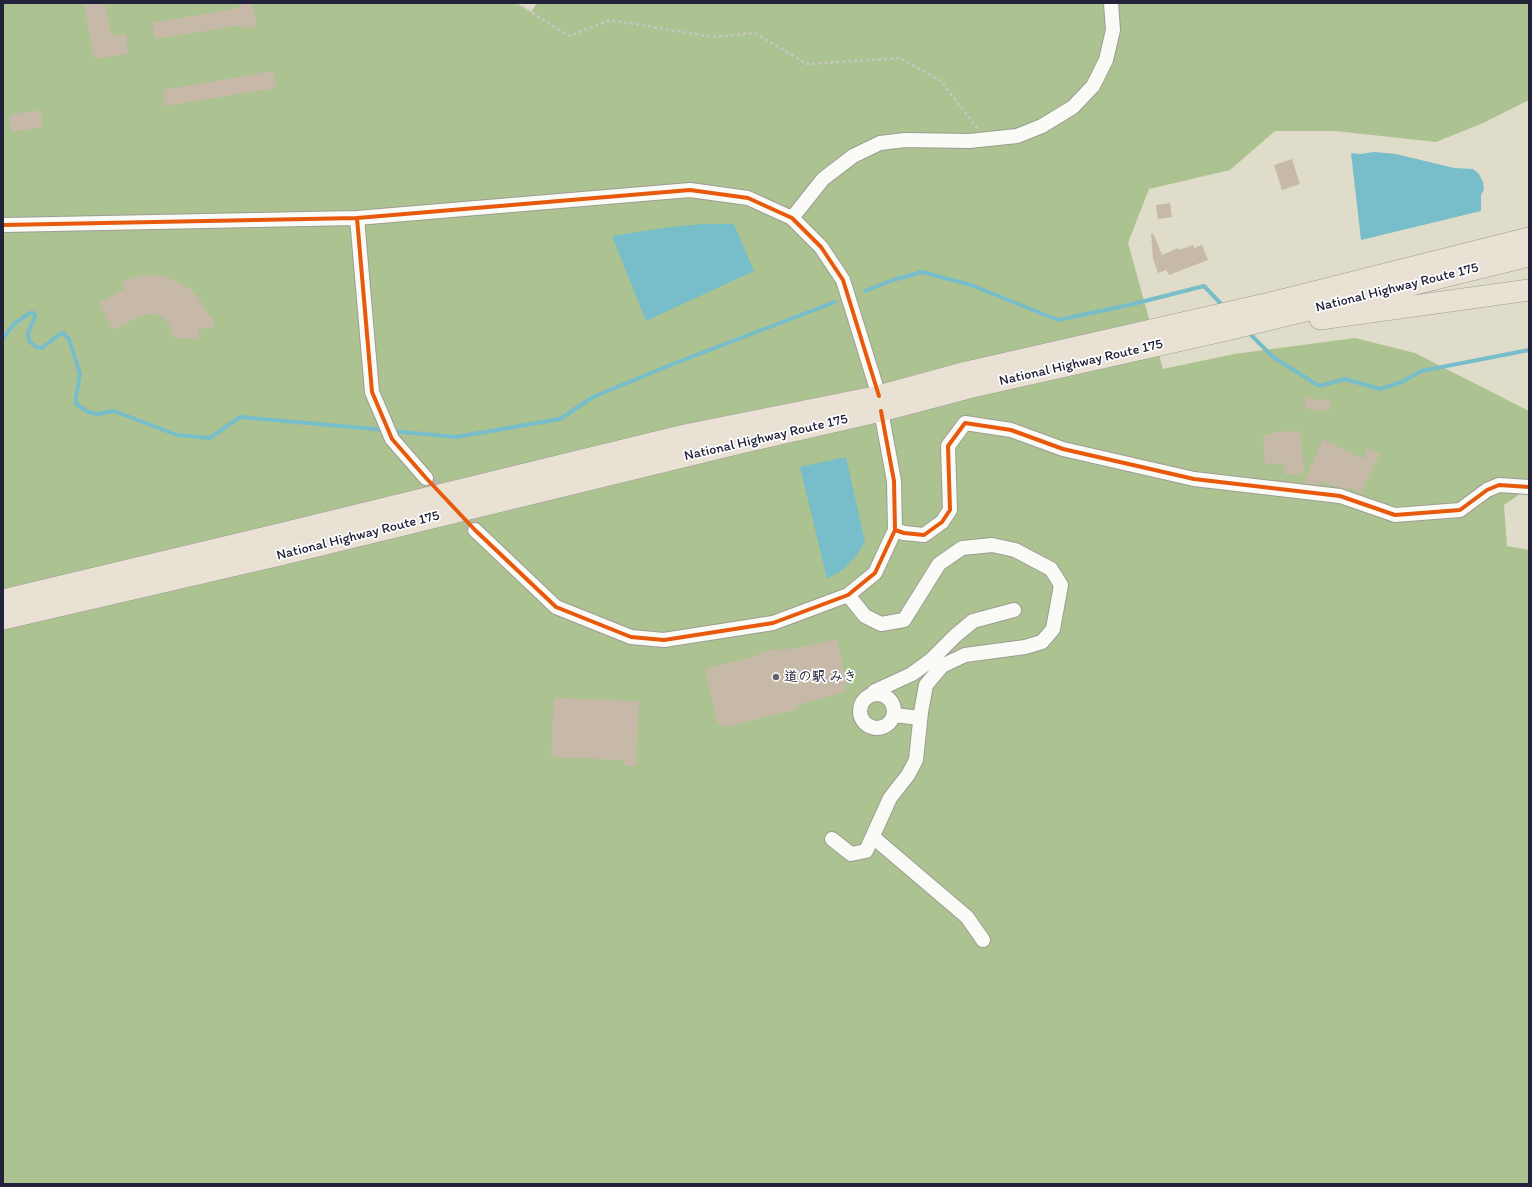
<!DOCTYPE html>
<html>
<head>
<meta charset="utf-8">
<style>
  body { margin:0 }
  #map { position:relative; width:1532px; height:1187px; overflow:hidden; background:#dfdcc9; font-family:Itim,sans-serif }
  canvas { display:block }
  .frame { position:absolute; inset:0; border:4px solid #22223b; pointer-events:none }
</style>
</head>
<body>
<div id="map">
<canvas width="1532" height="1187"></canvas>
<div class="frame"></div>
</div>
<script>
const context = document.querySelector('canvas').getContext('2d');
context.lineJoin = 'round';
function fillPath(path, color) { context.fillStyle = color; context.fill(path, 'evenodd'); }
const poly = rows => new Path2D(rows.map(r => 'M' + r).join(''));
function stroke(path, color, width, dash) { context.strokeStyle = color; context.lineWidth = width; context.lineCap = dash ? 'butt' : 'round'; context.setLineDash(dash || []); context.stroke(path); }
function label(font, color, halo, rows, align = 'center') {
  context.font = font + ' Itim,"Klee One",sans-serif'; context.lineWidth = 3.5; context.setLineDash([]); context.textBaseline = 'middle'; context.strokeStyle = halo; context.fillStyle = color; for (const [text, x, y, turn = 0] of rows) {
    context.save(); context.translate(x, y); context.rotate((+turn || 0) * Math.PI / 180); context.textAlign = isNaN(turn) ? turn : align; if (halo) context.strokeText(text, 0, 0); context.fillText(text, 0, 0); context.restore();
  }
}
const forest = poly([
  [3,3,516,3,531,12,537,3,1529,3,1529,100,1483,123,1436,142,1335,131,1275,131,1230,170,1149,189,1128,243,1163,369,1234,354,1355,338,1415,353,1529,411,1529,488,1504,505,1507,546,1529,550,1529,1184,3,1184]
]);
const water = poly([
  [1374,152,1396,154,1454,168,1473,169,1479,174,1483,182,1484,189,1481,195,1481,211,1361,240,1351,153,1360,154],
  [704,224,734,224,754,271,646,321,612,236,670,227],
  [846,457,865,542,856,556,844,569,827,579,800,467]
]);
const stream = poly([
  [865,291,893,280,922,272,971,285,1058,320,1129,305,1204,286,1224,307],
  [1248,332,1273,357,1319,386,1345,379,1380,389,1402,382,1421,371,1529,350],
  [3,338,14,324,30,313,34,313,35,316,28,333,29,341,36,347,42,348,60,334,63,333,69,339,80,374,76,397,76,404,88,412,98,414,114,411,177,435,210,438,240,417,385,430],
  [392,431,456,437,560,419,593,397,673,364,835,302]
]);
const building = poly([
  [84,3,105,3,111,36,126,34,128,54,94,59],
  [252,3,257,26,242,29,242,25,155,39,152,23,239,8,238,5],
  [273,71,276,88,165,106,163,90],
  [40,110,43,127,12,132,9,115],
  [1292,159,1300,184,1282,190,1274,165],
  [1170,203,1172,217,1158,219,1156,205],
  [1153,233,1162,255,1178,248,1179,250,1193,245,1194,248,1202,245,1208,260,1169,275,1166,270,1158,273,1153,259,1151,234],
  [149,275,168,277,190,289,199,299,210,317,212,317,215,326,198,330,199,339,173,338,171,328,168,322,158,315,149,314,138,317,113,330,99,303,124,289,121,283,134,277],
  [1307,397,1320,401,1317,411,1304,408],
  [1322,398,1332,402,1328,412,1318,409],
  [1300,431,1304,473,1285,475,1284,463,1265,464,1263,435,1274,434,1274,432],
  [1323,439,1363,459,1368,448,1380,454,1361,493,1349,487,1348,490,1319,481,1317,485,1304,483],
  [837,639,847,685,844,686,846,692,797,705,798,709,724,727,717,722,705,669,753,657,766,651,774,649,792,649],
  [554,698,639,701,636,766,624,766,624,760,551,757]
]);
const minorTunnel = poly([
  [426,478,475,530]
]);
const path = poly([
  [517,3,569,36,610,20,712,37,755,33,807,64,900,58,941,81,977,128]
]);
const minor = poly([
  [357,218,372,392,392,439,426,478],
  [792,218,823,179,853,156,880,143,905,140,969,141,1017,136,1042,126,1073,107,1093,86,1106,60,1113,30,1111,3],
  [3,225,357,218,690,190,748,198,792,218,821,247,843,280,879,396],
  [475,530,556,607,631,637,664,640,773,623,848,595,875,573,895,530,894,481,881,411],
  [895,530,904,533,924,535,942,522,950,510,948,446,965,423,1011,430,1063,449,1194,479,1340,496,1395,515,1460,510,1487,490,1499,485,1529,487],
  '860 711a17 17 0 1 1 34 0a17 17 0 1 1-34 0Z',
  [871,695,875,691,912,674,931,660,955,636,973,621,1014,610],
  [894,715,920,718],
  [873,837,967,917,983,940],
  [832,839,851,854,866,851,890,798,908,775,916,760,921,712,926,685,942,666,965,655,1025,647,1042,642,1053,629,1061,585,1051,569,1015,550,992,545,962,548,939,564,904,620,881,624,865,616,848,595]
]);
const highway = poly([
  [1320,319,1529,290],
  [3,600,267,537,685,435,879,396,967,372,1270,303,1529,238],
  [3,619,284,554,740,443,881,411,972,387,1227,330,1529,256]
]);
const cycleway = poly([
  [357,218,372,392,392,439,426,478,475,530,556,607,631,637,664,640,773,623,848,595,875,573,895,530,894,481,881,411],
  [3,225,357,218,690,190,748,198,792,218,821,247,843,280,879,396],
  [895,530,904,533,924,535,942,522,950,510,948,446,965,423,1011,430,1063,449,1194,479,1340,496,1395,515,1460,510,1487,490,1499,485,1529,487]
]);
const markers = [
  [776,677,4,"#64636d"]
];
const streetNames = [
  ["National Highway Route 175",1397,288,-14],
  ["National Highway Route 175",1081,363,-13],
  ["National Highway Route 175",766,438,-13],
  ["National Highway Route 175",358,536,-14]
];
const poiNames = [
  ["道の駅 みき",784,677]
];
fillPath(forest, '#adc291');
fillPath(water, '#77bdca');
stroke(stream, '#77bdca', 4);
fillPath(building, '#c6b9a7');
stroke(minorTunnel, '#b9b7ad', 14, [14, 7]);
stroke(minor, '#9d9c94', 16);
stroke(highway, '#9d9c94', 22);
stroke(path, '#c6c6c3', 2.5, [3, 3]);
stroke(minor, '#fafaf7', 14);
stroke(highway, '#e8e1d4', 21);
stroke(cycleway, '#e8590c', 4);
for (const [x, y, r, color] of markers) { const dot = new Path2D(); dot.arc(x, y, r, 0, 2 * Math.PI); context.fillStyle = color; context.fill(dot); stroke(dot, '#fff', 1.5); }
label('14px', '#22223b', '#fff', streetNames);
label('bold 14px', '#22223b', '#fff', poiNames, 'left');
</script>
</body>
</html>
